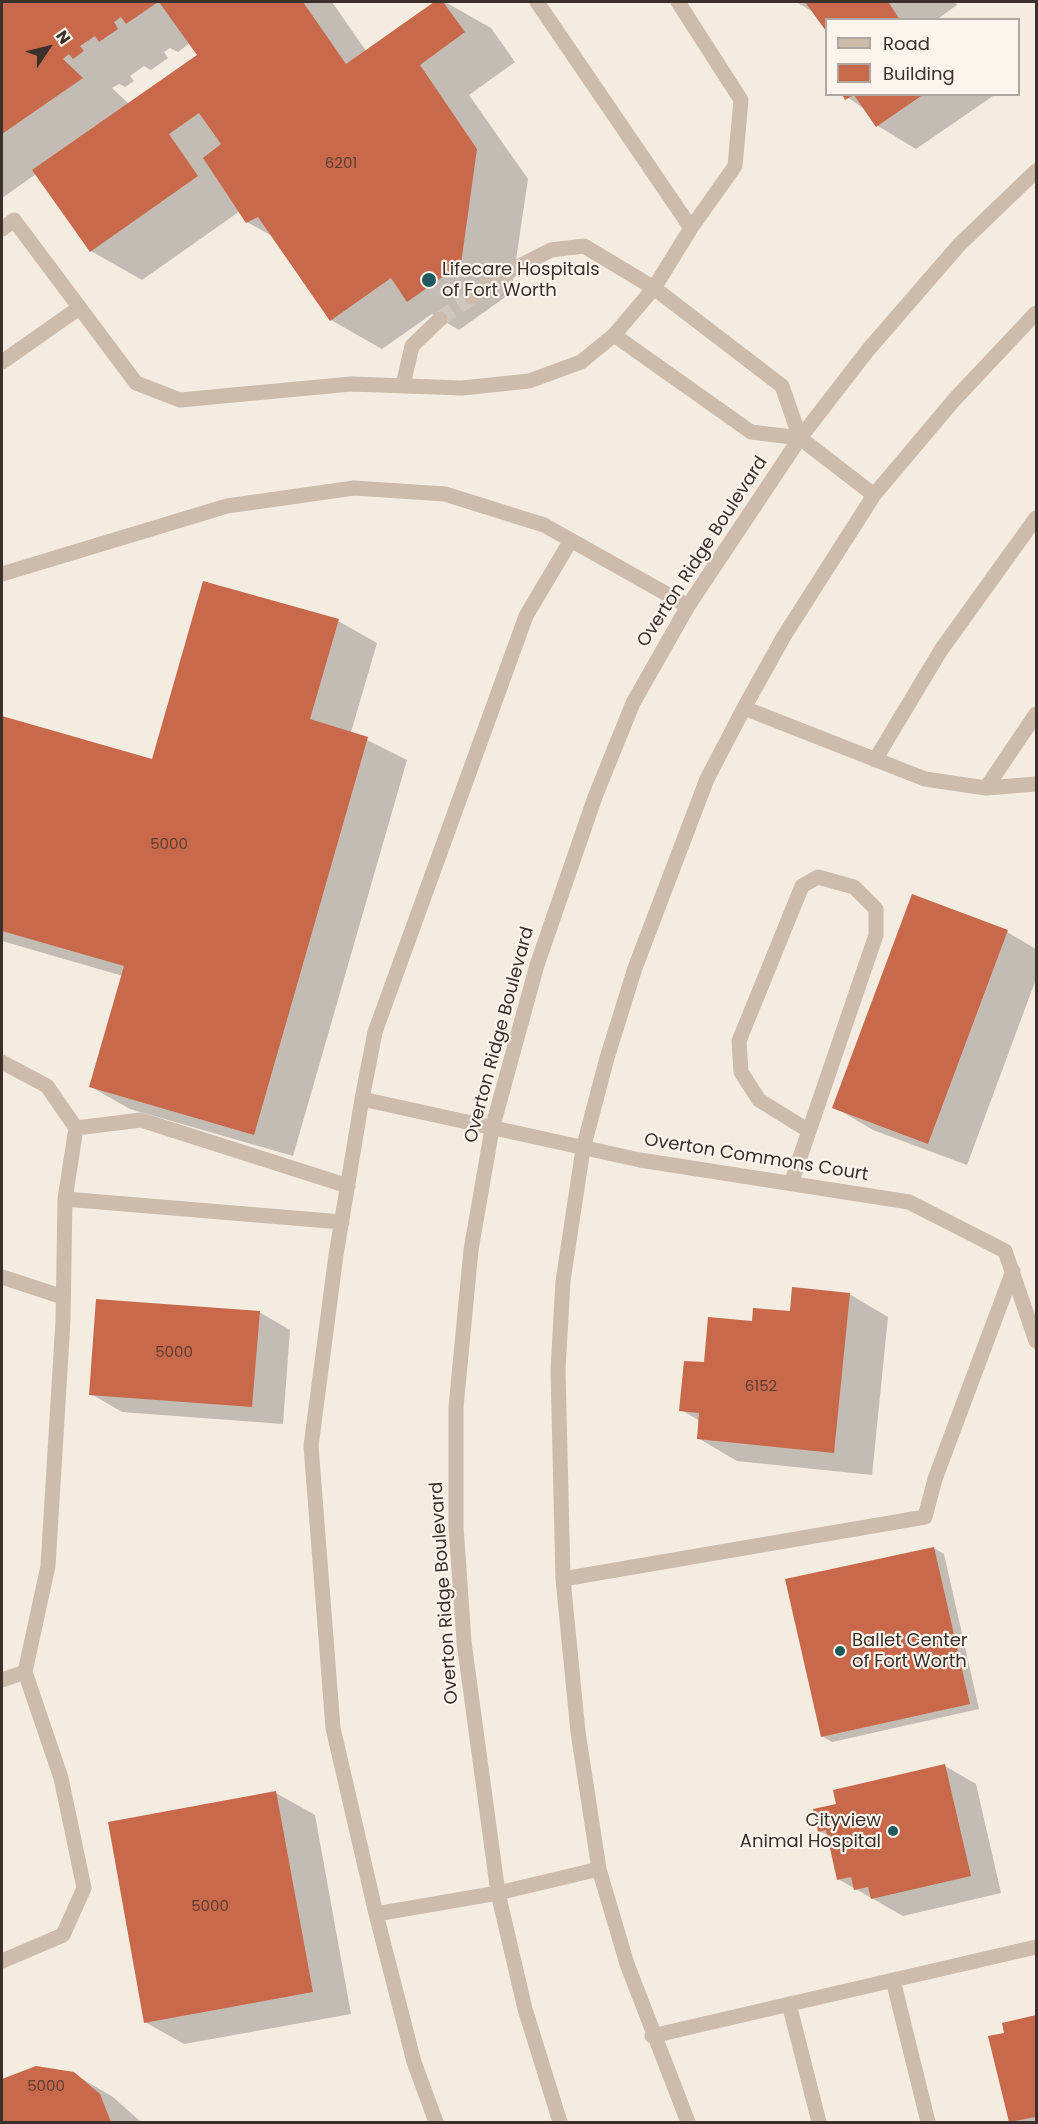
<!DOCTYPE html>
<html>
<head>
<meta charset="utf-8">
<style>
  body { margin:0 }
  #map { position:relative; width:1038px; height:2124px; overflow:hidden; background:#f4ebe1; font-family:Poppins,sans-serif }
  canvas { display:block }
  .frame { position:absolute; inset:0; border:3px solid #3b302b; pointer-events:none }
  .legend { position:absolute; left:825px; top:18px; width:195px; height:78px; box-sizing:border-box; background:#fbf5ee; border:2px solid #aea6a0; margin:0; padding:8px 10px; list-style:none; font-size:18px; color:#3b302b }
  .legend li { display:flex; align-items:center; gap:12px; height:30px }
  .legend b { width:30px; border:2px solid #aea6a0 }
  .north { position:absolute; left:18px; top:18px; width:60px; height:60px; -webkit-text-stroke:4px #fbf5ee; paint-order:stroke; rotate:55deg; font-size:16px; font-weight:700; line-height:24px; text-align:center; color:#3b302b }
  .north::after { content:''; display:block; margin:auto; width:21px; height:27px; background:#3b302b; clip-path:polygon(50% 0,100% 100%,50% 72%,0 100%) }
</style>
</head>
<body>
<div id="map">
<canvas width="1038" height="2124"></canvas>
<div class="frame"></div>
<ul class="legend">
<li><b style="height:8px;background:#cdbbac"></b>Road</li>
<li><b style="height:16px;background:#c8694b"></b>Building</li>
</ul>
<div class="north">N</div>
</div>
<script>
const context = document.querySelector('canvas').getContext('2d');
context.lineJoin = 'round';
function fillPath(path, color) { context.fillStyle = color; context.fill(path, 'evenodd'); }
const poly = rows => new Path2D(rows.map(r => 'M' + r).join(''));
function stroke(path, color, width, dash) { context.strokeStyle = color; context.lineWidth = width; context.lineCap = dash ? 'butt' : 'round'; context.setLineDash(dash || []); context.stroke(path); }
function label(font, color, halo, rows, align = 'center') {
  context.font = font + ' Poppins,sans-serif'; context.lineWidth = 4.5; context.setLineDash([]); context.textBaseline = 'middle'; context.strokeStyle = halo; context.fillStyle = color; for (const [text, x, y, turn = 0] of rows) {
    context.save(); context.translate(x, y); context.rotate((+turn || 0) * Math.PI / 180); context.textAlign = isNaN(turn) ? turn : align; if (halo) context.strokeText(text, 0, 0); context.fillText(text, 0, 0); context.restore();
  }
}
const shadow = poly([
  [2,2,332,2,366,51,437,2,445,2,491,28,515,62,469,95,528,179,511,293,459,330,432,314,382,349,331,320,274,237,247,222,240,211,142,280,91,251,36,174,2,198],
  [190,43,199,55,129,104,112,88,119,84,125,87,134,81,130,76,144,66,151,70,168,58,164,52,170,48,178,52],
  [796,2,955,2,957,5,936,20,826,20,826,28,815,13],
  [843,94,992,94,993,96,916,149,878,126,867,111],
  [338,621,377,643,351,732,407,760,293,1156,130,1109,91,1087,123,976,2,941,2,718,153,761],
  [1007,932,1036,949,1036,979,967,1165,873,1130,834,1107],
  [849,1294,888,1317,872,1475,737,1461,698,1438,700,1421,681,1410,705,1364,753,1323],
  [259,1312,290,1330,283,1424,122,1412,91,1394],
  [934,1548,944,1554,979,1709,832,1742,822,1736],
  [945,1766,976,1784,1001,1893,903,1916,838,1879,829,1836,819,1831,838,1805],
  [276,1793,315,1815,351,2014,184,2044,145,2022],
  [1036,2016,1036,2122,1010,2122,990,2038,1006,2034,1003,2024],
  [74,2074,113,2097,141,2122,2,2122,2,2081]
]);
const building = poly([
  [2,2,158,2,126,24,121,17,114,22,118,29,99,42,95,36,80,46,84,51,73,59,69,54,63,59,83,78,2,134],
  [159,2,303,2,346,64,434,2,443,2,465,32,420,65,477,149,461,264,407,302,391,278,330,321,258,217,246,223,203,158,221,144,199,113,169,134,198,176,90,252,32,170,197,55],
  [805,2,891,2,889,3,900,20,826,20,826,31],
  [842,94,924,94,876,127,854,95,845,100],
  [203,581,339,619,310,719,368,737,254,1135,89,1087,124,966,2,931,2,716,152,759],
  [912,894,1008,930,928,1144,832,1108],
  [792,1287,850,1293,834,1453,697,1439,699,1413,679,1411,684,1361,704,1362,708,1317,752,1321,753,1308,790,1311],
  [96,1299,260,1311,252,1407,89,1395],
  [934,1547,970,1704,821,1737,785,1579],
  [945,1764,971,1876,871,1899,868,1887,854,1890,851,1877,837,1880,826,1830,818,1832,813,1809,836,1804,833,1790],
  [276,1791,313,1992,144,2023,108,1822],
  [1036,2015,1036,2117,1009,2122,988,2036,1004,2033,1002,2023],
  [36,2066,74,2072,100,2094,111,2122,2,2122,2,2079]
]);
const minorTunnel = poly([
  [440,319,472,297]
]);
const minor = poly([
  [537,2,691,228],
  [2,229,14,220,136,383,180,400,351,384,462,388,529,381,581,362,614,335,654,288,691,228,735,166,741,100,678,2],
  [472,297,498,277,551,250,584,246,654,288,782,386,800,438],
  [614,335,751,432,800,438,874,495],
  [2,362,79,308],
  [403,385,412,346,440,319],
  [571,540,526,616,375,1032,362,1099,640,1160,909,1202,1005,1251,1036,1341],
  [2,574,227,506,354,488,445,494,544,525,688,606],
  [744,708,925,779,986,788,1036,714],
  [875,760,941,650,1036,518],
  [986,788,1036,784],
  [2,1062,47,1086,76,1128],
  [362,1099,336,1255,311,1446,333,1728,376,1914,498,1893,599,1869],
  [791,1184,809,1131,876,935,876,909,854,887,818,877,802,886,739,1041,741,1072,759,1100,809,1131],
  [65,1199,342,1222],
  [2,1277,63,1297],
  [563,1579,925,1517,935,1479,1013,1271],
  [2,1680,25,1672,48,1566,63,1321,65,1199,76,1128,141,1120,348,1186],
  [376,1914,414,2062,436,2122],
  [2,1961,63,1935,84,1888,61,1778,25,1672],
  [893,1980,928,2122],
  [789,2004,819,2122],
  [652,2036,1036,1947],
  [560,2122,525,2009,498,1893,464,1642,456,1526,456,1407,471,1250,492,1129,537,965,595,797,633,703,688,606,800,438,868,350,959,245,1036,171],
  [688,2122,627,1964,599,1869,578,1732,563,1579,558,1370,563,1281,583,1149,607,1058,635,968,707,779,744,708,784,636,874,495,954,400,1036,313]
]);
const markers = [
  [429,280,8,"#1f5a5e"],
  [840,1651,6,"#1f5a5e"],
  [893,1831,6,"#1f5a5e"]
];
const numberNames = [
  ["6201",341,164],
  ["5000",169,845],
  ["5000",174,1353],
  ["6152",761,1387],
  ["5000",210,1907],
  ["5000",46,2087]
];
const poiNames = [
  ["Lifecare Hospitals",442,270],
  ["of Fort Worth",442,291],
  ["Ballet Center",852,1641],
  ["of Fort Worth",852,1662],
  ["Cityview",881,1821,"right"],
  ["Animal Hospital",881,1842,"right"]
];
const streetNames = [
  ["Overton Ridge Boulevard",703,552,-57],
  ["Overton Ridge Boulevard",500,1035,-75],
  ["Overton Commons Court",756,1158,9],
  ["Overton Ridge Boulevard",445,1593,-94]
];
fillPath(shadow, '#0003');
fillPath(building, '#c8694b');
stroke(minorTunnel, '#cfc6bd', 15, [15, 8]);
stroke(minor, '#cdbbac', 15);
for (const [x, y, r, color] of markers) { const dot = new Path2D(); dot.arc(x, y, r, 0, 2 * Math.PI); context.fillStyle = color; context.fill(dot); stroke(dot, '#fbf5ee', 2); }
label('15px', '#5e3e33', null, numberNames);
label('18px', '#3b302b', '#fbf5ee', poiNames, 'left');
label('18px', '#3b302b', '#fbf5ee', streetNames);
</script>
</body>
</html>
